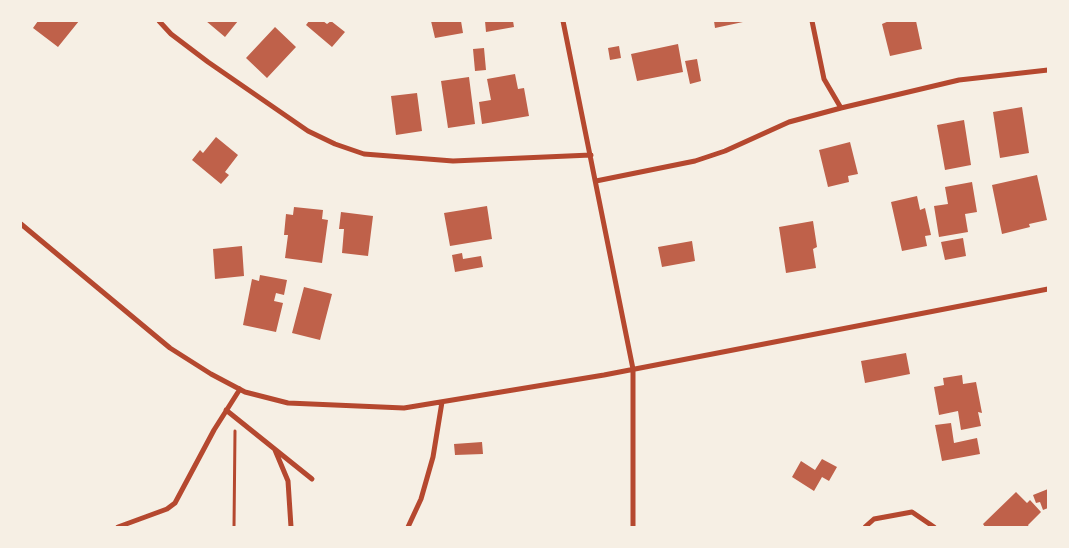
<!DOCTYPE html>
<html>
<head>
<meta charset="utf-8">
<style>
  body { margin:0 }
  #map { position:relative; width:1069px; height:548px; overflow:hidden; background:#f6efe4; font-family:Cabin,sans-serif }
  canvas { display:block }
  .frame { position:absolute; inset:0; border:22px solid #f6efe4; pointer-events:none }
</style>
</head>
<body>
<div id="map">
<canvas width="1069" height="548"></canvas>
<div class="frame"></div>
</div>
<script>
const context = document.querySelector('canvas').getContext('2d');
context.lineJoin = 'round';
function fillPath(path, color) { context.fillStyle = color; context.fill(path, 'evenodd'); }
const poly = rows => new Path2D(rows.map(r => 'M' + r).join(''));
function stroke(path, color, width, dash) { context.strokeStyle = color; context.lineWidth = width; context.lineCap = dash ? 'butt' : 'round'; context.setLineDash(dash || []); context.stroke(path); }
const building = poly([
  [38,21,79,21,58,47,33,28],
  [206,21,238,21,225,37],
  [309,21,323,21,327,24,331,21,345,32,332,47,306,25],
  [431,21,461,21,463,33,435,38],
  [485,21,513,21,514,27,486,32],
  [714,21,743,21,743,22,715,28],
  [889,21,916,21,922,49,890,56,882,24],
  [275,27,296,47,267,78,246,58],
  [678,44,683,72,637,81,631,54],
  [619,46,621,58,610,60,608,48],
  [484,48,486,70,475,71,473,49],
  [697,59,701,81,690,84,685,61],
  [515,74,518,89,524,88,529,116,482,124,479,102,491,100,487,79],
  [469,77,475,124,448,128,441,81],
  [417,93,422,131,396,135,391,96],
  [1022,107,1029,153,1000,158,993,112],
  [964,120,971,165,945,170,937,125],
  [216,137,238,155,225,172,229,175,221,184,192,160,200,150,203,153],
  [850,142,858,174,848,176,849,182,828,187,819,150],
  [1037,175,1047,220,1029,224,1030,227,1002,234,992,185],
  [972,182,977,212,965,214,968,232,939,237,934,206,948,204,945,187],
  [917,196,920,210,925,208,931,235,925,236,927,246,902,251,891,202],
  [487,206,492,239,450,246,444,213],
  [294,207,323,210,322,219,328,220,322,263,285,258,288,235,284,235,286,214,293,215],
  [341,212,373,216,368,256,342,253,344,229,339,229],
  [813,221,817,247,813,249,816,268,786,273,779,227],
  [963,238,966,256,945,260,941,242],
  [692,241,695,261,662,267,658,247],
  [242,246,244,276,215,279,213,249],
  [462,253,463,259,481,256,483,267,455,272,452,255],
  [260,275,287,280,284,295,276,293,274,301,283,303,276,332,243,325,252,279,259,281],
  [304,287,332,294,320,340,292,333],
  [906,353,910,374,865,383,861,361],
  [962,375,963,384,976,382,982,413,978,412,981,426,961,430,958,411,939,415,934,387,944,385,943,378],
  [951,423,954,443,977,438,980,454,942,461,935,425],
  [482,442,483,454,455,455,454,444],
  [822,459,837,467,829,481,822,477,814,491,792,477,801,461,815,470],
  [1048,489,1048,508,1043,510,1040,502,1036,503,1033,495],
  [1016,492,1027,503,1030,500,1041,512,1028,525,1029,527,985,527,983,524]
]);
const path = poly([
  [234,527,235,431]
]);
const minor = poly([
  [159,21,171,34,208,62,308,131,335,144,364,154,453,161,591,155],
  [563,21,633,369,633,527],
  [812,21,824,79,841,108],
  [596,181,695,161,725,151,789,122,841,108,959,80,1048,70],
  [21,224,170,348,211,374,245,392,288,403,404,408,604,375,1048,289],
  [226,410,312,479],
  [275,450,288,481,291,527],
  [118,527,167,509,175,503,214,430,240,389],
  [408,527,421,499,433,457,442,402],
  [865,527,874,519,912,512,934,527]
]);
fillPath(building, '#bf614a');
stroke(path, '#b5482f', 3);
stroke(minor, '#b5482f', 5);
</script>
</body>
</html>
